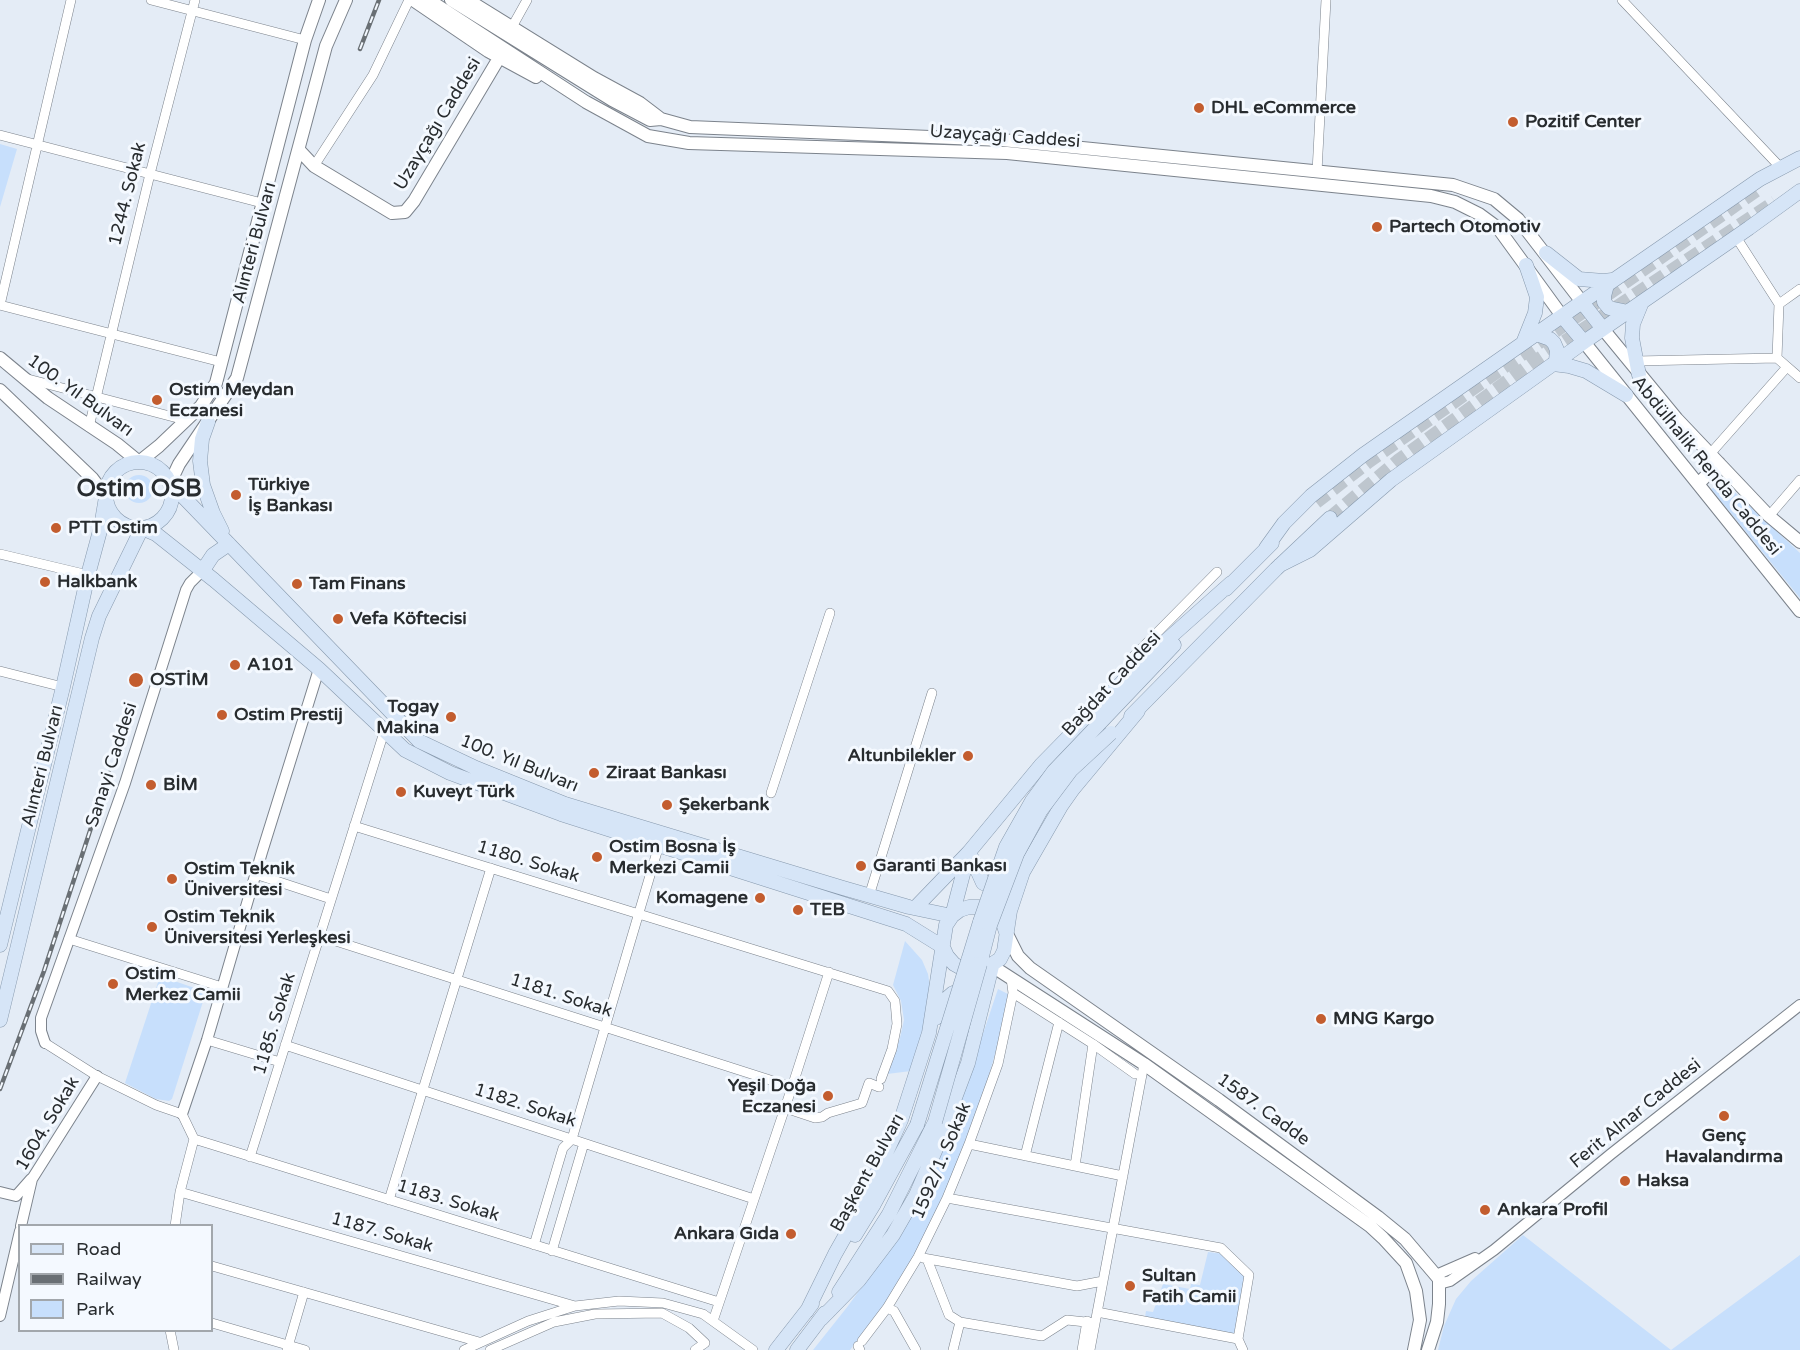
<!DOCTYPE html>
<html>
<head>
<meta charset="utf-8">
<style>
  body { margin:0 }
  #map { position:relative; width:1800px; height:1350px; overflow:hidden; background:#e4ecf6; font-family:"Varela Round",sans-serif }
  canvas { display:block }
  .legend { position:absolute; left:18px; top:1224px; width:195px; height:108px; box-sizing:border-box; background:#f4f9ff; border:2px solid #a2a7ac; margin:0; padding:8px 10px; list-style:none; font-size:18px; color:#282c2f }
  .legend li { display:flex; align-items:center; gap:12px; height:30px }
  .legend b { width:30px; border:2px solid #a2a7ac }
</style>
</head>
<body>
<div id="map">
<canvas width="1800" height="1350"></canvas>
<ul class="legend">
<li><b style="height:8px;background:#d6e5f7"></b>Road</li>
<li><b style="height:8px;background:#696f74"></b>Railway</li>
<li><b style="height:16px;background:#c7dffc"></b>Park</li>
</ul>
</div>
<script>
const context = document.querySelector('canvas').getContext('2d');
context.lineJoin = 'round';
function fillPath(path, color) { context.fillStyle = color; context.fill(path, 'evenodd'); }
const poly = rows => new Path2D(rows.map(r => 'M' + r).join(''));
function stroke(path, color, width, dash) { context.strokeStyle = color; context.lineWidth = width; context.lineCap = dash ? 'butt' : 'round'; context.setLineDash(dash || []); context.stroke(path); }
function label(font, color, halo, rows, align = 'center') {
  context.font = font + ' "Varela Round",sans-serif'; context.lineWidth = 6; context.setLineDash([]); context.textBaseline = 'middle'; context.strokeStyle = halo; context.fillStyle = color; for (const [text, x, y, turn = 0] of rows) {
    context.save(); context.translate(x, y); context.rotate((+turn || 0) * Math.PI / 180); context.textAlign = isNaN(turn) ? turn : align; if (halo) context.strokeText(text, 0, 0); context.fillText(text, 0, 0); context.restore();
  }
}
const green = poly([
  [0,144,17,149,0,207],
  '125 489a14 14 0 1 1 28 0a14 14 0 1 1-28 0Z',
  [1724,482,1800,553,1800,598,1711,489],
  [905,941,922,960,928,974,930,987,923,1031,911,1071,887,1074,900,1038,904,1020,901,1001,893,985],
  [160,976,206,992,172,1099,169,1101,156,1099,125,1083],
  [998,989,1008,994,1001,1033,986,1086,952,1179,913,1258,883,1306,850,1350,813,1350,848,1306,904,1229,917,1207,932,1177,955,1117],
  [1523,1235,1671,1350,1800,1255,1800,1350,1438,1350,1444,1326,1456,1299,1471,1281],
  [1208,1252,1224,1254,1248,1277,1237,1335,1145,1317,1146,1311,1153,1312,1163,1284,1190,1289,1191,1284,1200,1285]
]);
const primaryTunnel = poly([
  [1316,502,1369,461,1761,187],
  [1330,518,1398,461,1533,363,1775,202]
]);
const minor = poly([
  [151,0,305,40],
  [1622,0,1781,168],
  [512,27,527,0],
  [0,135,262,203],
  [314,166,373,75,409,0],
  [1317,172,1326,0],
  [1736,237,1779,304,1800,289],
  [1779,304,1777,358,1800,378],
  [0,305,71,0],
  [0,305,221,362],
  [1636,361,1777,358],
  [28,379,185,420],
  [89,427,150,174,195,0],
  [1710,454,1787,367],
  [1769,516,1800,480],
  [0,554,88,575],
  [1133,657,1217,572],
  [0,671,63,687],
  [771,793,830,613],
  [354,826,888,991,895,1001,897,1024,892,1049,881,1079],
  [255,874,331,899],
  [869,896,932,693],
  [320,936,792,1087],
  [69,939,222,987],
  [1013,993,1093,1044,1135,1074],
  [207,1040,280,1062],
  [45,1043,97,1076,156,1105,182,1114,194,1139,719,1302],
  [285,1045,754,1199],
  [785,1108,815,1118,822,1117,828,1113,862,1103,869,1083,879,1087],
  [969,1144,1123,1176],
  [1025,1156,1059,1022],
  [250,1157,385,729],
  [1075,1166,1093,1044],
  [180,1192,575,1306],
  [947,1198,1221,1248,1249,1275,1238,1339,1243,1350],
  [389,1200,491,868],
  [175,1226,180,1192,194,1139],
  [534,1245,563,1148,572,1139,659,845],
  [552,1251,584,1143],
  [923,1258,1077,1286,1103,1281],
  [927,1259,949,1315,960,1322,1042,1336,1067,1320,1095,1323],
  [212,1266,479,1342],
  [887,1308,894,1311,916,1350],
  [1097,1312,1238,1339],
  [713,1321,792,1087,829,972],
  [212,1323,305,1350],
  [170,1330,174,1350],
  [862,1341,887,1308,918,1257,947,1198,969,1144,998,1064,1013,993,1011,978],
  [858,1346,860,1350],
  [287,1350,304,1292],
  [464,1350,528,1321,575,1306,619,1301,663,1303,703,1314,753,1350],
  [490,1350,554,1322,595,1314,662,1313,689,1328,705,1343,695,1350],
  [953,1350,960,1322],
  [1082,1350,1087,1321],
  [1090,1350,1144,1064]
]);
const tertiary = poly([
  [45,1043,41,1031,41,1018,125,783,186,590,190,583,203,570],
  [182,1114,207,1040,262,852,319,669],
  [0,1192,16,1196,31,1179],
  [21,1226,32,1179,97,1076],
  [1436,1275,1475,1258],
  [1439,1284,1450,1281,1494,1250,1611,1154,1800,1005],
  [0,1316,20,1231]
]);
const secondary = poly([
  [413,0,488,51,536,77],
  [429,0,586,102,648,136,689,143,1007,153,1431,196,1455,202,1479,214,1498,228,1562,316],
  [451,0,612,100,650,120,661,119,690,127,1002,140,1453,185,1494,199,1518,219,1582,302],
  [468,0,594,78,640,103,661,119],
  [299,150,314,166,392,213,405,212,414,201,499,58],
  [1603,329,1677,419,1769,516,1800,542],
  [1584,342,1800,611],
  [0,358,48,398,117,444,139,462,159,446,201,406,216,383,305,40,319,0],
  [0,390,92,478,106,497],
  [170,483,179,464,237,378,326,46,346,0],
  [1698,484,1719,463],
  [1006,932,1018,956,1030,968,1219,1100,1378,1217,1405,1239,1439,1279,1439,1304,1437,1322,1428,1350],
  [992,966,1144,1064,1370,1226,1383,1238,1406,1263,1416,1291,1420,1320,1414,1350]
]);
const primary = poly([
  [1546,253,1579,279,1604,281,1612,280],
  [1607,285,1604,296,1604,302,1609,308,1628,312],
  [1582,302,1760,179,1800,158],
  [1562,316,1584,342,1749,228,1800,191],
  [1536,334,1550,339,1554,343,1557,350,1556,361],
  [1523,343,1535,313,1537,297,1526,265],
  [1553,364,1569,366,1586,371,1626,395],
  [1639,375,1632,338,1633,324,1642,302],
  [208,422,202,439,200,461,203,485,213,513,222,531],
  '106 495a33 33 0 1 1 66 0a33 33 0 1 1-66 0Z',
  [170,483,419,741,476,768,565,804,843,888,909,907,952,916],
  [142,528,156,534,214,580,319,669,405,750,450,773,561,814,906,924,943,947],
  [1266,548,1284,523,1311,496,1363,455,1582,302,1603,329],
  [1280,565,1310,550,1391,480,1584,342],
  [203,570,213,555,229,544],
  [1226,589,1272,543],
  [1131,716,1276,569,1330,518],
  [1097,726,1174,645],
  [969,852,983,883,999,890,1003,889],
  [915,908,969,852,1041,765,1140,664,1231,583],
  [952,916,968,855],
  [0,945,63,687,88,575,101,527,106,497],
  [943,947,947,956,954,964,963,969,973,971,983,970,1000,959,1004,951,1010,911,1023,872,1061,806,1073,789,1138,711],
  [968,961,980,922],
  [980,964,990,925],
  [936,1018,945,1000,953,993,965,990],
  [0,1020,92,638,99,616,142,528],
  [855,1235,874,1204,917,1125],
  [839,1292,889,1214,935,1122],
  [807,1311,835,1254,861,1208,901,1120,929,1033,946,925,952,916,960,910,969,907,979,907,996,915,1003,923,1006,932],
  [821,1319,859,1280,893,1235,916,1195,935,1151,968,1063,992,966],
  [776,1350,812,1304],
  [797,1350,825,1313]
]);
const rail = poly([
  [360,49,379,0],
  [0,1089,44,971,109,773]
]);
const primaryBridge = poly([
  [980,922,1006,847,1032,801,1054,771,1097,726],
  [990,925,1017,854,1041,810,1071,770,1111,733],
  [935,1122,980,964],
  [917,1125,968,961]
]);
const markers = [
  [1199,108,6,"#c35d2f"],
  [1513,122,6,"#c35d2f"],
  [1377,227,6,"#c35d2f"],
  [157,400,6,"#c35d2f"],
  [236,495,6,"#c35d2f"],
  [56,528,6,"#c35d2f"],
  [45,582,6,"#c35d2f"],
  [297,584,6,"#c35d2f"],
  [338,619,6,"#c35d2f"],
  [235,665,6,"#c35d2f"],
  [136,680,8,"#c35d2f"],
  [222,715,6,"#c35d2f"],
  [451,717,6,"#c35d2f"],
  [968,756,6,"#c35d2f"],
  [594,773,6,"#c35d2f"],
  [151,785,6,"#c35d2f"],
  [401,792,6,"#c35d2f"],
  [667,805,6,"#c35d2f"],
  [597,857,6,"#c35d2f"],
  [861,866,6,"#c35d2f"],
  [172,879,6,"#c35d2f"],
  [760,898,6,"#c35d2f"],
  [798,910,6,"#c35d2f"],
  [152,927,6,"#c35d2f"],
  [113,984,6,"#c35d2f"],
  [1321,1019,6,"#c35d2f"],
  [828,1096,6,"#c35d2f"],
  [1724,1116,6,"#c35d2f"],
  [1625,1181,6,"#c35d2f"],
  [1485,1210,6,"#c35d2f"],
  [791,1234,6,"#c35d2f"],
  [1130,1286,6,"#c35d2f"]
];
const poiNames = [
  ["DHL eCommerce",1211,108],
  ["Pozitif Center",1525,122],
  ["Partech Otomotiv",1389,227],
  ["Ostim Meydan",169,390],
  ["Eczanesi",169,411],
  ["Türkiye",248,485],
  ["İş Bankası",248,506],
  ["PTT Ostim",68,528],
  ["Halkbank",57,582],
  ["Tam Finans",309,584],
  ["Vefa Köftecisi",350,619],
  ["A101",247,665],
  ["OSTİM",150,680],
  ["Togay",439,707,"right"],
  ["Makina",439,728,"right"],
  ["Ostim Prestij",234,715],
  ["Altunbilekler",956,756,"right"],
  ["Ziraat Bankası",606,773],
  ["BİM",163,785],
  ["Kuveyt Türk",413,792],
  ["Şekerbank",679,805],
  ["Ostim Bosna İş",609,847],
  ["Merkezi Camii",609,868],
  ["Garanti Bankası",873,866],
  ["Ostim Teknik",184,869],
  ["Üniversitesi",184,890],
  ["Komagene",748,898,"right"],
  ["TEB",810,910],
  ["Ostim Teknik",164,917],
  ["Üniversitesi Yerleşkesi",164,938],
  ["Ostim",125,974],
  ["Merkez Camii",125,995],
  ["MNG Kargo",1333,1019],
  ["Yeşil Doğa",816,1086,"right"],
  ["Eczanesi",816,1107,"right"],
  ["Genç",1724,1136,"center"],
  ["Havalandırma",1724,1157,"center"],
  ["Haksa",1637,1181],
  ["Ankara Profil",1497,1210],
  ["Ankara Gıda",779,1234,"right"],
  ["Sultan",1142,1276],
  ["Fatih Camii",1142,1297]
];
const streetNames = [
  ["Uzayçağı Caddesi",438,124,-59],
  ["Uzayçağı Caddesi",1005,137,4],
  ["1244. Sokak",128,194,-76],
  ["Alınteri Bulvarı",255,243,-75],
  ["100. Yıl Bulvarı",80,396,36],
  ["Abdülhalik Renda Caddesi",1706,466,51],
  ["Bağdat Caddesi",1112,684,-47],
  ["100. Yıl Bulvarı",519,764,22],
  ["Sanayi Caddesi",112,765,-72],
  ["Alınteri Bulvarı",43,766,-76],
  ["1180. Sokak",528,862,17],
  ["1181. Sokak",561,996,18],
  ["1185. Sokak",275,1024,-73],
  ["1182. Sokak",525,1106,18],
  ["1587. Cadde",1263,1110,36],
  ["Ferit Alnar Caddesi",1636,1114,-39],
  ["1604. Sokak",48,1124,-59],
  ["1592/1. Sokak",942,1161,-67],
  ["Başkent Bulvarı",868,1173,-61],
  ["1183. Sokak",448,1201,17],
  ["1187. Sokak",382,1233,16]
];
const districtNames = [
  ["Ostim OSB",139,490]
];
fillPath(green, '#c7dffc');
stroke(primaryTunnel, '#bec6ce', 14, [14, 7]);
stroke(minor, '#7c838c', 10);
stroke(tertiary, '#7c838c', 12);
stroke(secondary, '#7c838c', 14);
stroke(primary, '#8799ad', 15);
stroke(minor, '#fff', 9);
stroke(tertiary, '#fff', 10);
stroke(secondary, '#fff', 12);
stroke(primary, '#d6e5f7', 14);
stroke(rail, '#696f74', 4.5);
stroke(rail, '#f4f9ff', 2, [7]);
stroke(primaryBridge, '#8799ad', 15, []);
stroke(primaryBridge, '#d6e5f7', 14);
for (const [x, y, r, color] of markers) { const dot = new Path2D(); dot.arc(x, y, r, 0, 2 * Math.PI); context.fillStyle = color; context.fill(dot); stroke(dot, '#f4f9ff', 2); }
label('bold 18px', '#282c2f', '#f4f9ff', poiNames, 'left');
label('18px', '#282c2f', '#f4f9ff', streetNames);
label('bold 24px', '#282c2f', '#f4f9ff', districtNames);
</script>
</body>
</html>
